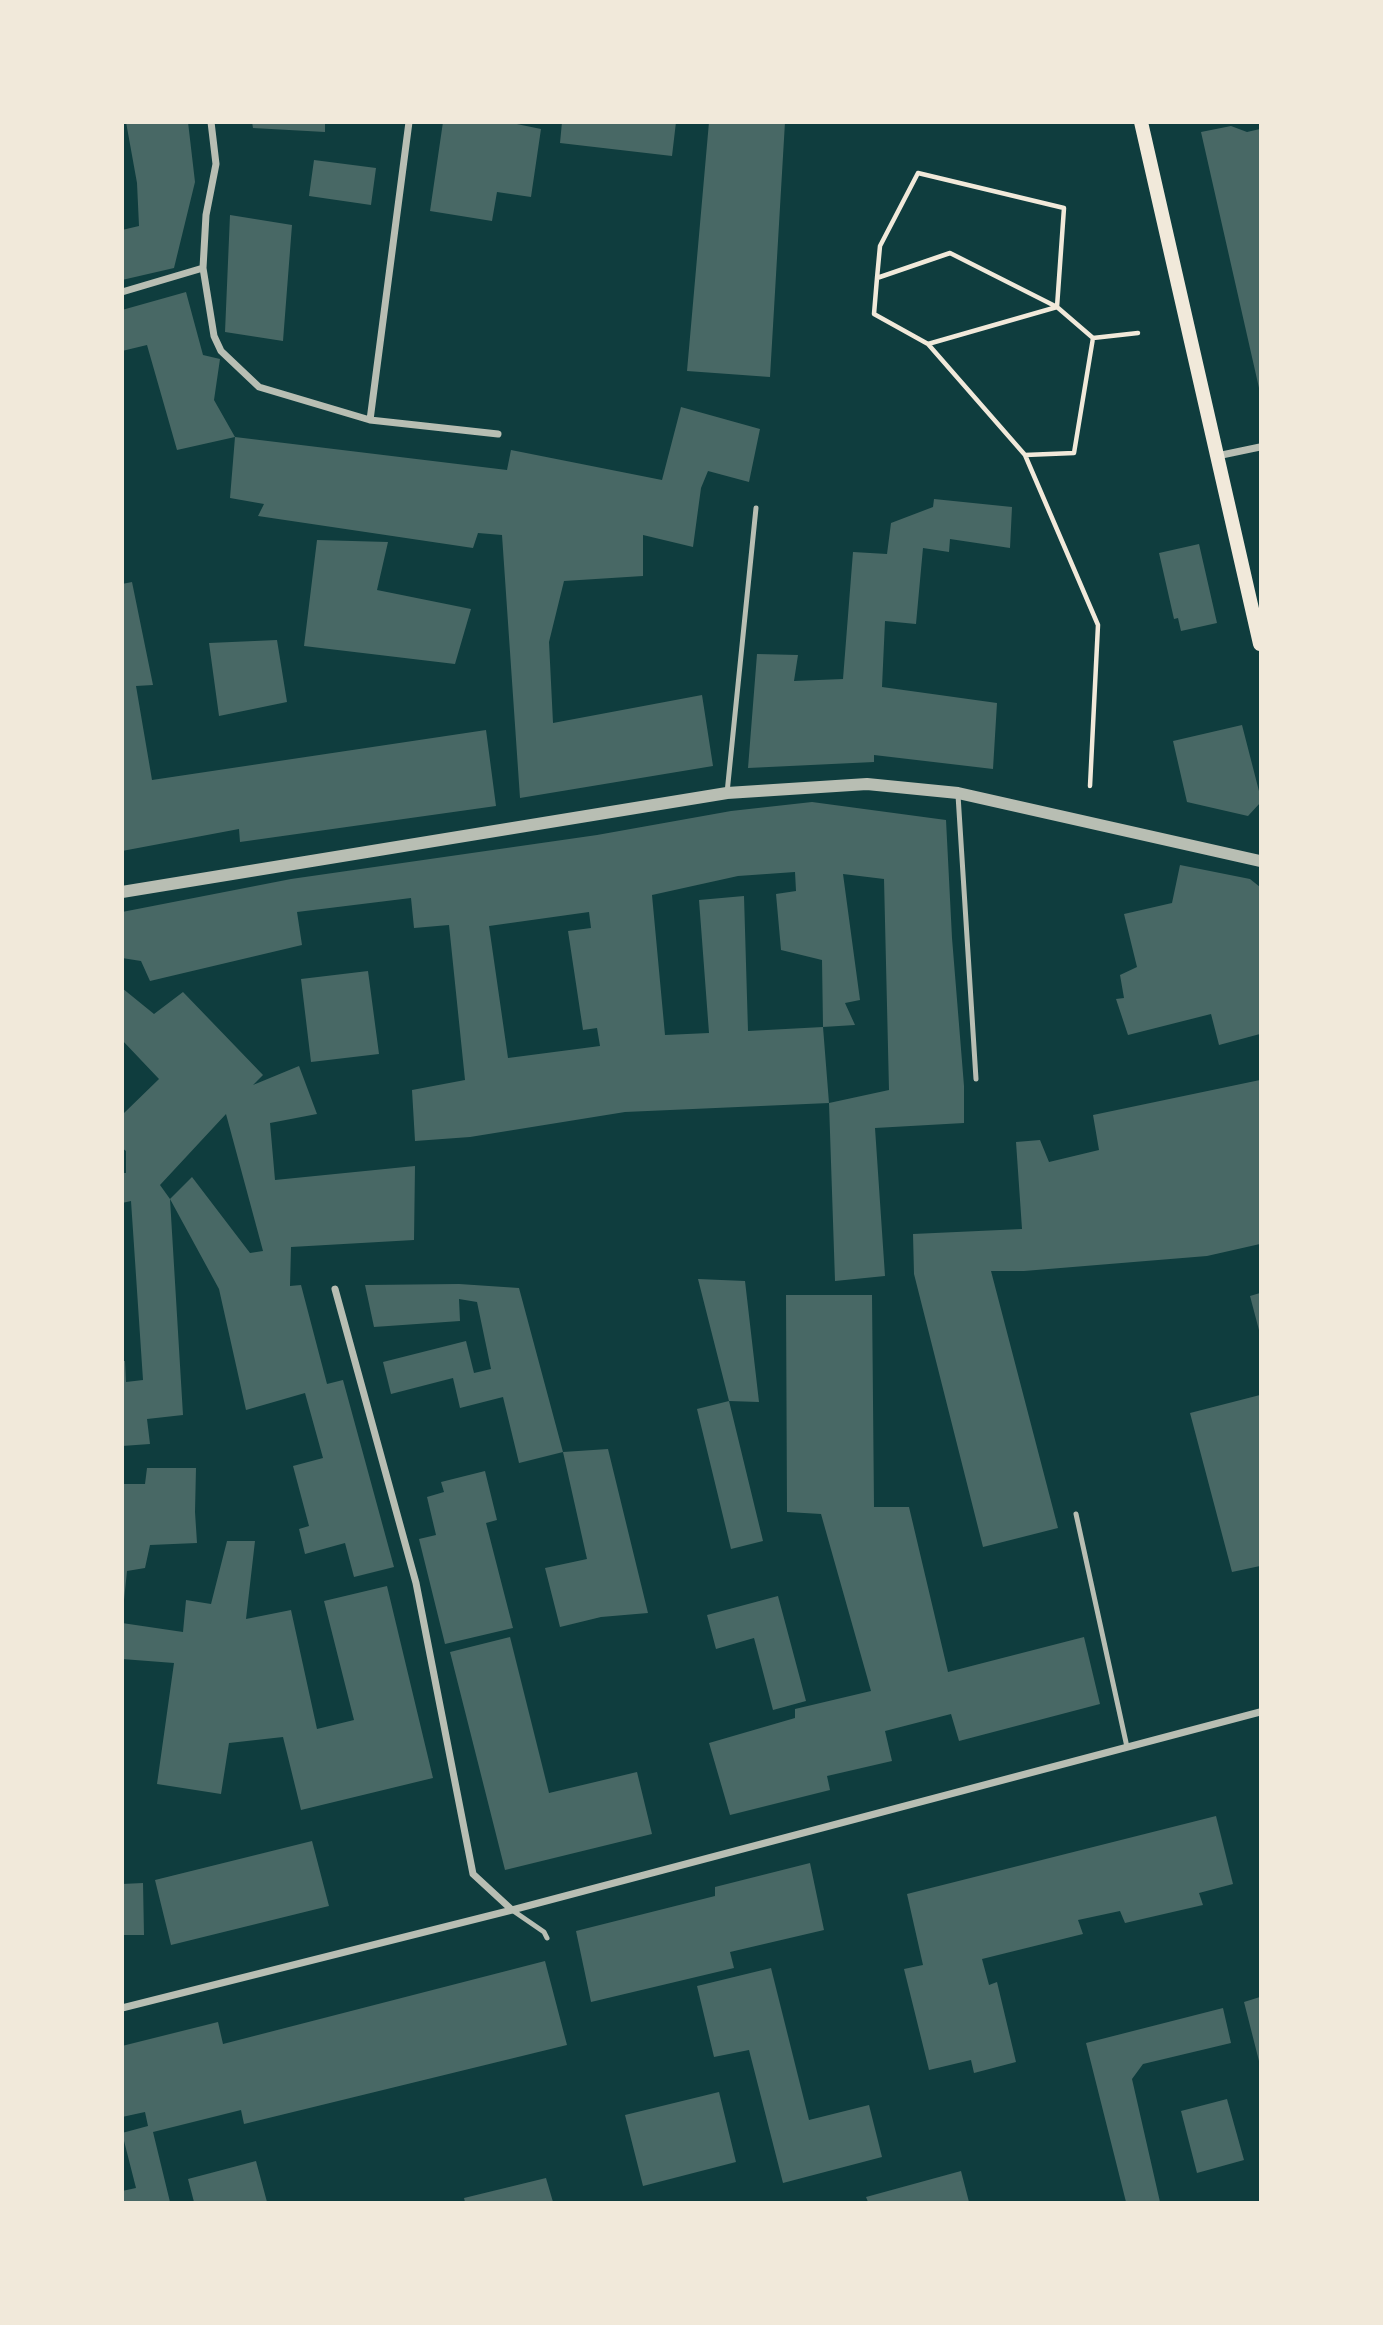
<!DOCTYPE html>
<html>
<head>
<meta charset="utf-8">
<style>
  body { margin:0 }
  #map { position:relative; width:1383px; height:2325px; overflow:hidden; background:#0f3d3e; font-family:"Work Sans",sans-serif }
  canvas { display:block }
  .frame { position:absolute; inset:0; border:124px solid #f1e9da; pointer-events:none }
</style>
</head>
<body>
<div id="map">
<canvas width="1383" height="2325"></canvas>
<div class="frame"></div>
</div>
<script>
const context = document.querySelector('canvas').getContext('2d');
context.lineJoin = 'round';
function fillPath(path, color) { context.fillStyle = color; context.fill(path, 'evenodd'); }
const poly = rows => new Path2D(rows.map(r => 'M' + r).join(''));
function stroke(path, color, width, dash) { context.strokeStyle = color; context.lineWidth = width; context.lineCap = dash ? 'butt' : 'round'; context.setLineDash(dash || []); context.stroke(path); }
const building = poly([
  [126,122,188,122,195,182,174,268,122,280,122,230,139,226,137,183],
  [252,122,325,122,325,132,253,128],
  [443,122,507,122,541,129,531,197,497,192,492,221,430,211],
  [562,122,676,122,672,156,560,143],
  [709,122,785,122,770,377,687,371],
  [1231,126,1247,132,1260,129,1259,388,1201,132],
  [314,160,376,168,371,205,309,196],
  [230,215,292,225,283,341,225,332],
  [186,292,203,355,220,359,214,400,235,437,177,450,147,345,122,351,122,310],
  [681,407,760,429,749,482,708,471,701,488,693,547,643,535,643,576,564,581,549,642,553,723,702,695,713,766,520,798,502,535,478,533,473,548,258,516,264,504,230,498,235,437,507,470,511,450,662,480],
  [934,499,1012,507,1010,548,950,539,949,552,923,548,916,624,885,621,882,687,997,703,993,769,874,755,874,762,748,768,757,654,798,655,794,681,843,679,853,552,887,554,891,523,933,507],
  [317,540,388,542,377,590,471,609,455,664,304,646],
  [1199,544,1217,623,1181,631,1178,618,1174,619,1159,553],
  [132,582,153,685,136,686,152,780,486,730,496,806,240,842,239,829,122,851,122,584],
  [277,640,287,702,219,716,209,643],
  [1242,725,1260,795,1260,803,1248,816,1187,802,1173,741],
  [812,802,946,820,952,938,964,1086,964,1123,875,1128,885,1276,835,1281,829,1103,889,1090,884,879,843,874,860,1000,845,1003,855,1025,823,1027,822,960,781,950,776,894,796,891,795,872,738,876,652,895,665,1035,709,1033,699,900,744,896,748,1031,823,1027,829,1103,625,1112,470,1137,415,1141,412,1090,465,1080,449,925,414,928,411,898,297,912,302,945,150,981,141,961,122,958,122,912,291,879,597,835,731,811],
  [589,912,591,928,568,931,583,1030,597,1028,600,1046,508,1058,489,926],
  [1180,865,1250,879,1260,887,1260,1034,1219,1045,1211,1014,1128,1035,1116,999,1124,998,1120,975,1137,967,1124,914,1172,903],
  [368,971,379,1054,311,1062,301,979],
  [122,988,154,1014,183,992,263,1075,253,1085,299,1066,317,1114,270,1123,275,1180,415,1166,414,1240,291,1247,290,1286,301,1285,327,1384,343,1380,394,1567,354,1577,345,1543,305,1554,299,1529,309,1526,293,1466,323,1458,305,1393,246,1410,219,1289,170,1199,192,1177,250,1253,263,1251,226,1114,160,1185,170,1199,183,1415,147,1419,150,1444,122,1446,122,1361,125,1361,126,1382,143,1380,131,1201,122,1203,122,1173,126,1173,126,1151,122,1148,122,1115,159,1079,122,1040],
  [1260,1080,1260,1244,1207,1256,1024,1271,991,1271,1058,1528,983,1547,914,1274,913,1234,1022,1229,1016,1142,1040,1140,1049,1162,1099,1150,1093,1115],
  [698,1279,745,1281,759,1402,729,1401],
  [459,1284,519,1288,563,1452,519,1463,503,1397,460,1408,453,1378,391,1394,383,1362,466,1341,474,1373,491,1369,477,1302,459,1299,460,1321,374,1327,365,1285],
  [1260,1293,1260,1334,1250,1296],
  [786,1295,872,1295,874,1507,909,1507,948,1672,1084,1637,1100,1704,959,1741,951,1714,885,1731,892,1761,827,1776,830,1790,730,1815,709,1743,795,1718,795,1709,871,1691,821,1514,787,1512],
  [1260,1395,1260,1566,1232,1572,1190,1413],
  [729,1401,763,1541,731,1549,697,1409],
  [608,1449,648,1613,601,1617,560,1627,545,1568,587,1559,563,1452],
  [147,1468,196,1468,195,1512,197,1543,150,1545,145,1568,127,1571,124,1600,122,1600,122,1484,145,1484],
  [485,1471,497,1520,486,1523,513,1628,445,1644,419,1539,436,1535,427,1497,444,1492,441,1482],
  [227,1541,255,1541,246,1619,291,1610,317,1729,354,1720,324,1601,387,1586,433,1778,301,1810,283,1737,229,1743,221,1794,157,1784,174,1663,122,1659,122,1623,183,1632,186,1600,211,1604],
  [778,1596,806,1701,773,1710,754,1638,716,1649,707,1615],
  [510,1637,549,1793,637,1772,652,1834,505,1870,450,1652],
  [1216,1816,1233,1884,1199,1893,1203,1905,1125,1923,1120,1911,1078,1920,1083,1934,982,1959,989,1985,997,1982,1016,2062,974,2073,971,2060,929,2070,904,1969,923,1965,907,1894],
  [312,1841,329,1906,171,1945,155,1880],
  [810,1863,824,1930,730,1952,734,1968,591,2002,576,1931,715,1896,715,1887],
  [143,1883,144,1935,122,1935,122,1884],
  [545,1961,567,2045,244,2124,241,2110,153,2132,170,2202,122,2202,122,2191,136,2188,122,2133,148,2126,145,2112,122,2117,122,2046,218,2022,223,2044],
  [771,1968,809,2120,869,2105,882,2157,783,2183,749,2050,714,2057,697,1986],
  [1260,1997,1260,2065,1244,2002],
  [1223,2008,1231,2043,1143,2064,1132,2079,1160,2202,1126,2202,1086,2043],
  [719,2092,736,2162,643,2186,625,2115],
  [1227,2099,1244,2160,1197,2173,1181,2111],
  [256,2161,267,2202,194,2202,188,2179],
  [961,2171,969,2202,868,2202,866,2197],
  [546,2178,553,2202,465,2202,464,2198]
]);
const path = poly([
  [877,278,880,246,918,173,1064,208,1057,307,950,253,877,278,874,314,928,344,1057,307,1093,338,1138,333],
  [928,344,1025,455,1074,453,1093,338],
  [1025,455,1098,625,1090,786]
]);
const service = poly([
  [727,793,756,508],
  [958,795,976,1079],
  [1076,1514,1127,1747],
  [512,1910,544,1932,547,1938]
]);
const minor = poly([
  [211,122,216,164,206,215,203,268,214,336,221,351,259,387,370,420,498,434],
  [122,292,203,268],
  [370,420,409,122],
  [1217,456,1260,447],
  [335,1289,416,1583,473,1874,512,1910],
  [122,2008,512,1910,1260,1712]
]);
const tertiary = poly([
  [122,892,727,793,867,784,958,793,1260,861]
]);
const secondary = poly([
  [1141,122,1260,644]
]);
fillPath(building, '#486865');
stroke(path, '#f1e9da', 4.5);
stroke(service, '#b8beb3', 5);
stroke(minor, '#b8beb3', 7);
stroke(tertiary, '#b8beb3', 12);
stroke(secondary, '#f1e9da', 14);
</script>
</body>
</html>
